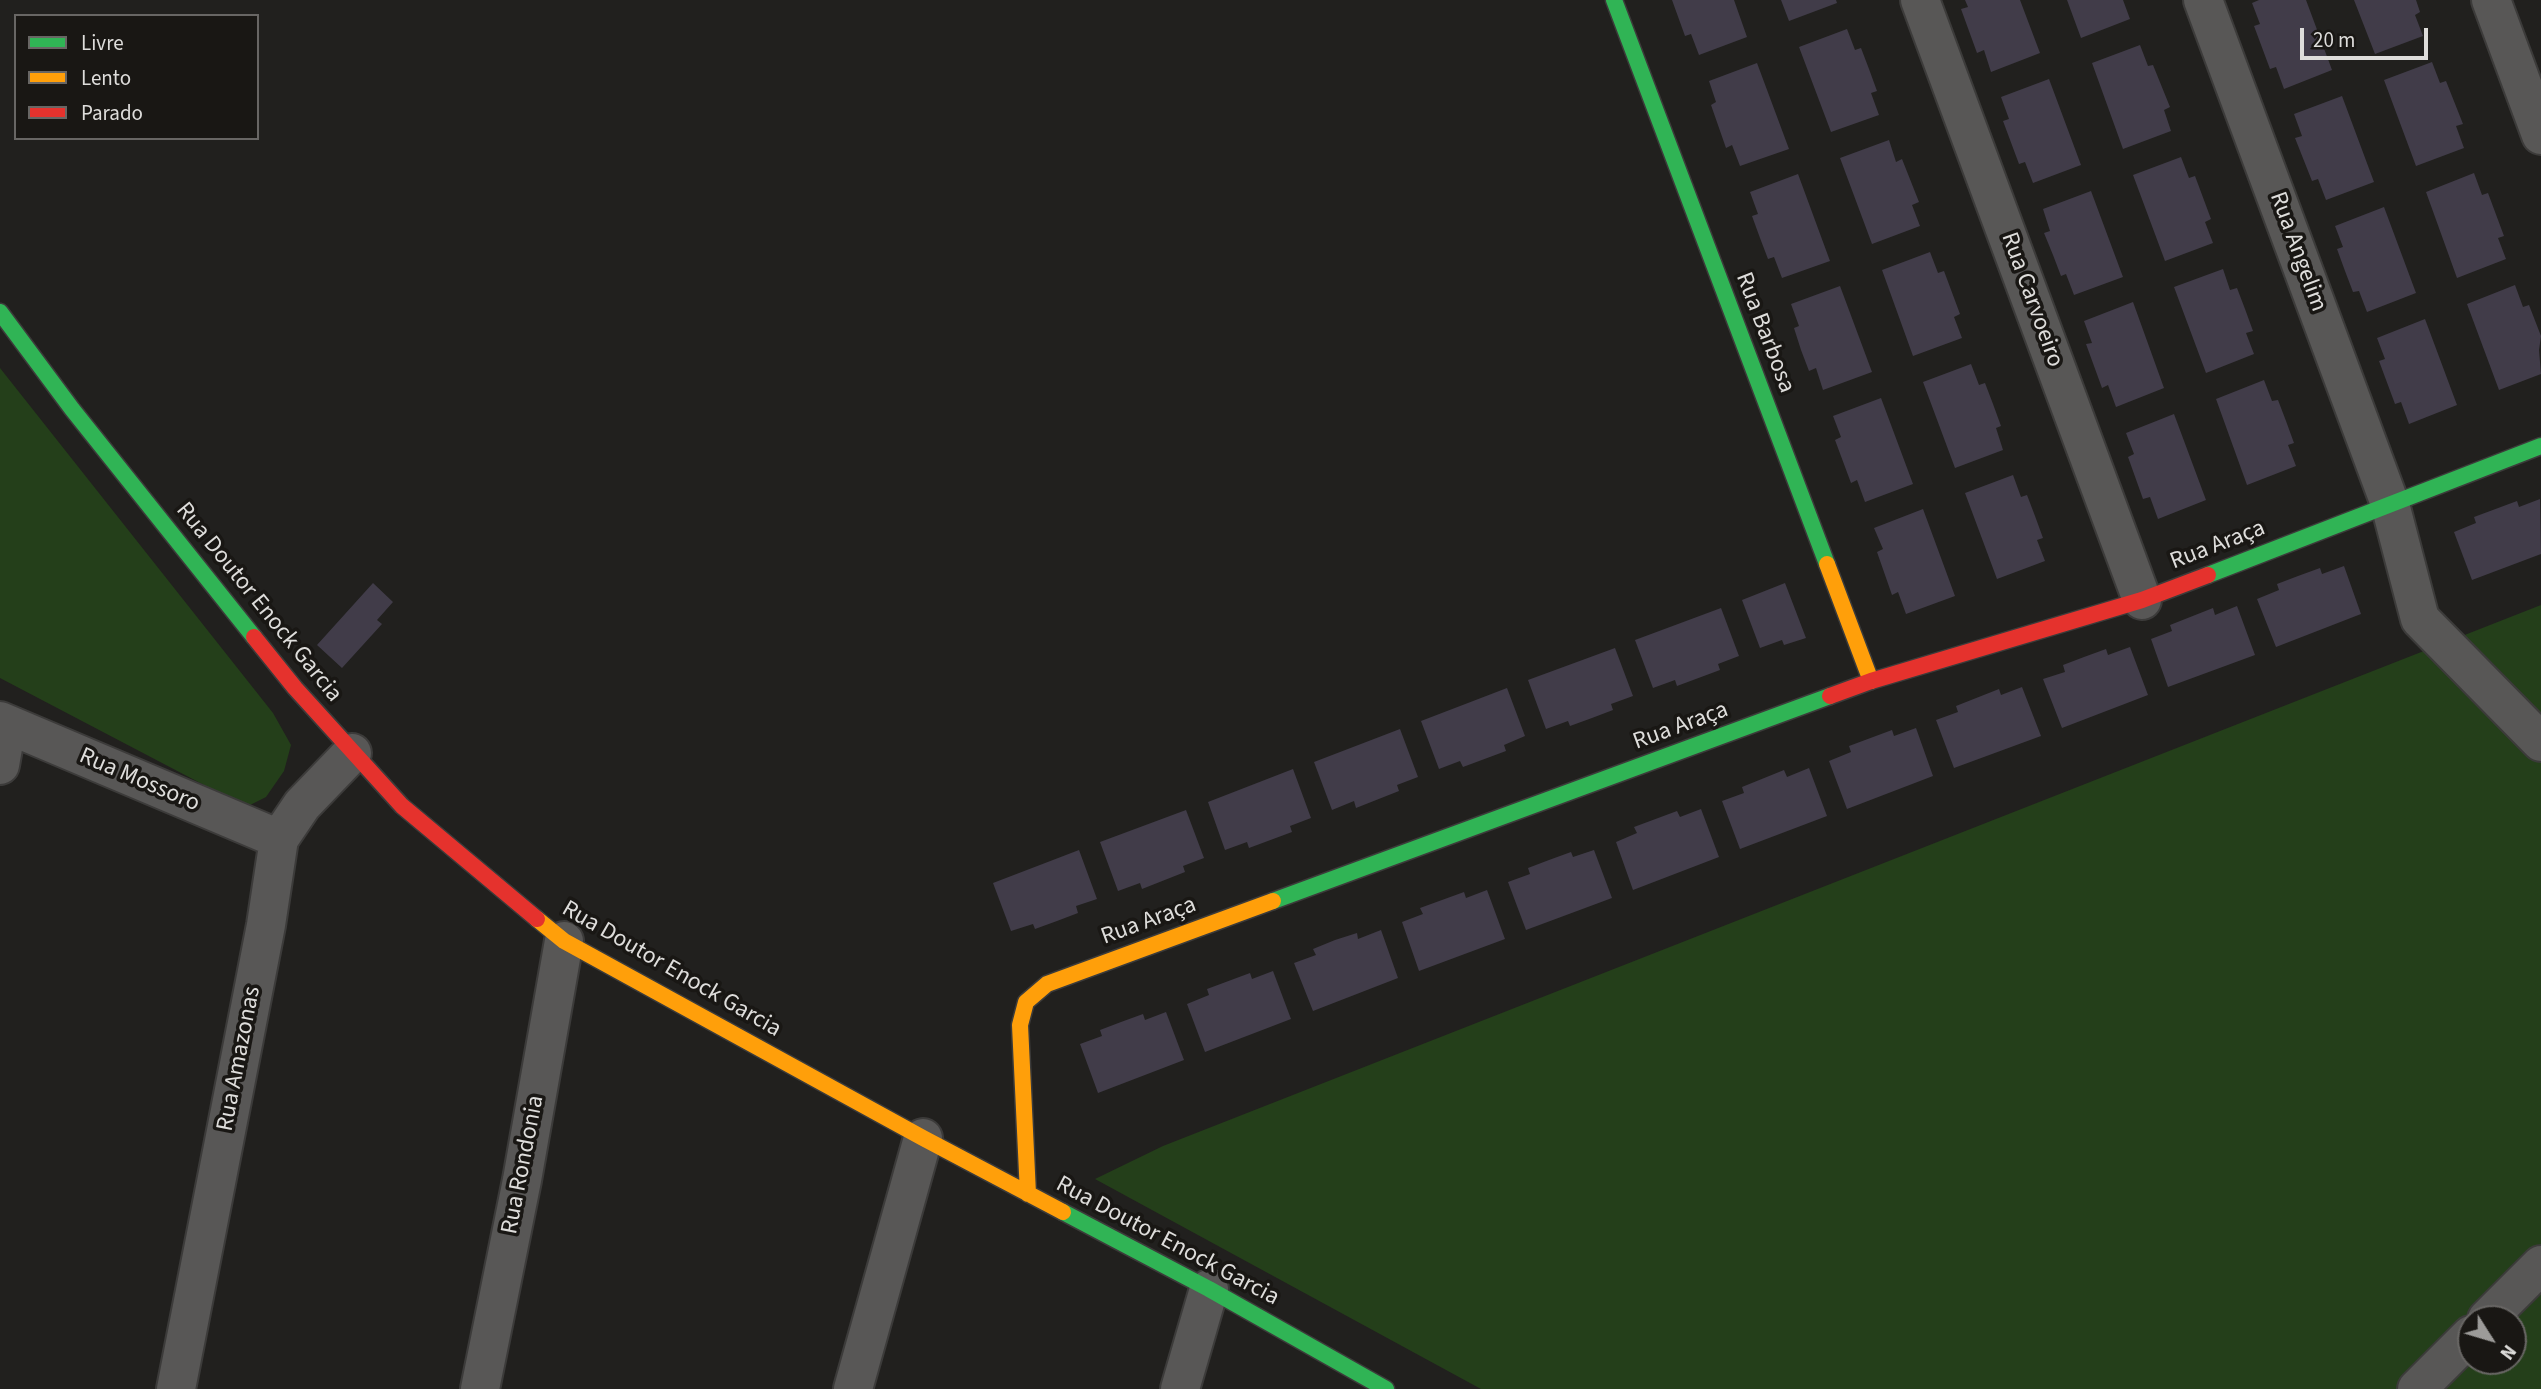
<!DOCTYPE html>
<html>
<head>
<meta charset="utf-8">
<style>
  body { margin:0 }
  #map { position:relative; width:2541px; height:1389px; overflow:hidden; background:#21201e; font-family:"Source Sans 3",sans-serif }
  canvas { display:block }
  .legend { position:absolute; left:14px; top:14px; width:245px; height:126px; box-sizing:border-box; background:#191714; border:2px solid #686664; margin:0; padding:9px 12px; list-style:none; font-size:21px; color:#dedddb }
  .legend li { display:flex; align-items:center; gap:14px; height:35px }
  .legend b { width:35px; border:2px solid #686664 }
  .north { position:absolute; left:2457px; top:1305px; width:70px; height:70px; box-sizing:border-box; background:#191714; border:2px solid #686664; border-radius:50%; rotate:127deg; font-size:19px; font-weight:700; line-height:28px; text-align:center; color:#dedddb }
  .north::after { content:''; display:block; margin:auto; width:24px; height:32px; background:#9c9b99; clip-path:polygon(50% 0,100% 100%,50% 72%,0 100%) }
  .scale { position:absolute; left:2300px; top:28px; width:128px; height:32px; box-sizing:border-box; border:4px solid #dedddb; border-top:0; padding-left:9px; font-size:21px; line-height:24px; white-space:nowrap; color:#dedddb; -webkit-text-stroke:5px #191714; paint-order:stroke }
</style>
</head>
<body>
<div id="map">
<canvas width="2541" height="1389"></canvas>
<ul class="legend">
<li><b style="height:9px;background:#30b455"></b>Livre</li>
<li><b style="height:9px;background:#ff9f0a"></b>Lento</li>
<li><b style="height:9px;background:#e5322d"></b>Parado</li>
</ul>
<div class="north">N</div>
<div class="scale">20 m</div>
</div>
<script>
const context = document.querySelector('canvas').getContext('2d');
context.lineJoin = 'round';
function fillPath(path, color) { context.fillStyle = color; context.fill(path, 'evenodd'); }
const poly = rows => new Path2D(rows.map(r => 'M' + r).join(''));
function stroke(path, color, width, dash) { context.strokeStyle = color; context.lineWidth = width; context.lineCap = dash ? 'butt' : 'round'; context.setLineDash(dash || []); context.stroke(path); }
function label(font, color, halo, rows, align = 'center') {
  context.font = font + ' "Source Sans 3",sans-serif'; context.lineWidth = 7; context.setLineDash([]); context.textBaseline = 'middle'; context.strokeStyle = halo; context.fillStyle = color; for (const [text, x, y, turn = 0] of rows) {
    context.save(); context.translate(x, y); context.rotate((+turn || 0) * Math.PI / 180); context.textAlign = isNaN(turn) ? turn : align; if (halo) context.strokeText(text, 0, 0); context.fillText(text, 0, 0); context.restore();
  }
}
const green = poly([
  [0,368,273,713,291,745,284,771,266,797,246,807,0,678],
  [2541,605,2541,1389,1481,1389,1095,1179,1163,1146],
  [2471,1319,2513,1319,2513,1361,2471,1361]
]);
const building = poly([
  [1672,0,1734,0,1747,37,1699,55,1691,34,1685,36],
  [1781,0,1836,0,1837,3,1789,21],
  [1965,0,2020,0,2040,53,1991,72,1984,50,1977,53,1961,9,1968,7],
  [2067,0,2123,0,2130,19,2081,38],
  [2259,0,2306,0,2332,70,2284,89,2276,67,2270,69,2254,26,2260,24,2252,3],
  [2354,0,2416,0,2420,12,2415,15,2423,36,2375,54],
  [1847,29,1855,50,1861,48,1869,69,1877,91,1871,93,1879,115,1831,132,1799,47],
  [2140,45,2148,66,2153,65,2170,107,2164,110,2171,131,2123,149,2092,63],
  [2432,62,2440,83,2446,81,2463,124,2456,126,2464,148,2416,166,2384,80],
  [1757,63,1789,149,1740,166,1732,145,1726,148,1711,105,1716,102,1709,81],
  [2049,79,2081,165,2033,183,2025,162,2019,164,2003,121,2009,119,2001,97],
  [2342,96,2374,182,2326,200,2318,179,2312,181,2295,138,2302,136,2294,114],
  [1889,140,1896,162,1902,159,1919,202,1912,205,1920,226,1872,244,1840,158],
  [2181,157,2189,178,2195,176,2211,219,2205,222,2213,243,2165,261,2133,175],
  [2474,173,2482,195,2488,193,2504,236,2498,238,2506,259,2457,278,2426,192],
  [1798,174,1830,261,1782,278,1774,257,1768,259,1760,238,1752,216,1758,214,1750,192],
  [2091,191,2123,277,2074,295,2066,274,2061,276,2053,255,2044,233,2050,231,2043,209],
  [2384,207,2416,293,2367,312,2359,291,2353,292,2345,271,2337,249,2343,247,2335,226],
  [1930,252,1938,273,1944,271,1960,314,1954,317,1962,338,1913,356,1882,270],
  [2223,269,2230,290,2237,288,2245,309,2253,331,2246,333,2254,354,2206,373,2174,287],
  [2515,285,2523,307,2529,305,2541,336,2539,350,2541,374,2499,390,2467,304],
  [1840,286,1872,372,1823,390,1816,368,1809,371,1801,350,1794,328,1799,326,1791,304],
  [2133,302,2164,388,2116,407,2108,385,2102,388,2086,344,2092,343,2084,321],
  [2425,319,2457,405,2409,424,2401,402,2395,404,2379,361,2385,359,2377,338],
  [1971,364,1979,385,1985,383,1993,404,2001,426,1996,428,2003,450,1955,468,1923,382],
  [2264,380,2272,401,2278,400,2286,421,2294,443,2288,445,2296,466,2247,485,2216,399],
  [1881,398,1913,484,1865,502,1857,480,1851,483,1835,440,1841,437,1833,416],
  [2174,414,2206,500,2158,519,2150,497,2143,499,2128,457,2134,454,2126,433],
  [2013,475,2021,497,2027,495,2035,516,2043,538,2037,540,2045,561,1997,579,1965,493],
  [2540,499,2541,554,2472,580,2454,532,2476,523,2474,517,2517,501,2519,507],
  [1923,509,1955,596,1906,614,1898,592,1892,595,1877,552,1883,549,1874,528],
  [2344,566,2361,614,2276,647,2257,599,2279,590,2277,584,2298,576,2320,568,2322,574],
  [373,583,393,602,377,620,382,624,342,668,317,645],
  [1785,583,1806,638,1784,645,1782,640,1760,648,1742,600],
  [2237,606,2255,655,2168,687,2151,639,2172,631,2170,625,2213,608,2215,615],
  [1721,608,1739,656,1718,664,1720,670,1677,686,1675,680,1653,688,1635,640],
  [2130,647,2148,695,2062,728,2043,679,2065,672,2063,665,2084,657,2106,649,2108,655],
  [1615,648,1633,696,1611,704,1613,710,1592,718,1570,726,1568,721,1546,729,1528,680],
  [2022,687,2041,736,1954,768,1936,720,1958,712,1956,706,1999,689,2001,695],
  [1507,688,1525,736,1504,745,1506,751,1463,767,1460,761,1439,769,1421,721],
  [1916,728,1933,776,1847,809,1829,761,1851,752,1849,746,1892,730,1894,736],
  [1400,729,1418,777,1397,785,1399,791,1356,808,1354,801,1332,810,1314,762],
  [1809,768,1827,816,1740,849,1722,801,1744,793,1742,787,1784,770,1787,777],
  [1293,769,1311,818,1290,826,1292,832,1249,848,1247,842,1225,850,1208,802],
  [1701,809,1719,857,1633,890,1616,842,1637,833,1634,827,1677,811,1680,817],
  [1186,810,1204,858,1183,866,1185,872,1142,889,1140,883,1118,891,1100,842],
  [1079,850,1097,899,1076,906,1078,913,1057,921,1035,929,1033,924,1011,931,993,883],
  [1594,850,1612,898,1526,930,1508,882,1530,874,1528,868,1549,860,1571,852,1573,857],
  [1487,890,1505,939,1419,971,1402,922,1423,914,1420,908,1464,892,1466,898],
  [1381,930,1398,978,1313,1011,1294,963,1316,955,1313,949,1335,940,1357,933,1358,939],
  [1273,971,1291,1019,1205,1052,1187,1004,1209,995,1207,989,1250,973,1252,979],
  [1166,1012,1184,1060,1098,1093,1080,1044,1102,1036,1100,1030,1121,1022,1143,1014,1145,1020]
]);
const street = poly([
  [1920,0,2142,600],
  [2203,0,2390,504,2420,619,2541,742],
  [2491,0,2541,135],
  [0,721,279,839],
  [0,765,7,725],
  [2487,1319,2541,1265],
  [176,1389,266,925,279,839,302,805,352,753],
  [480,1389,522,1180,564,941],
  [853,1389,923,1138],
  [1180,1389,1209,1289],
  [2417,1389,2471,1335]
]);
const fast = poly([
  [1614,0,1827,564],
  [0,312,72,409,254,637],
  [2208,575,2541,446],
  [1273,901,1830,696],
  [1063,1212,1209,1289,1386,1389]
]);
const slow = poly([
  [1827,564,1871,681],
  [537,919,564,941,923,1138,1063,1212],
  [1028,1194,1020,1025,1026,1002,1047,984,1273,901]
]);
const jam = poly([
  [254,637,295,688,402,806,537,919],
  [1830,696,1871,681,2142,600,2208,575]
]);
const streetNames = [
  ["Rua Angelim",2297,252,70],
  ["Rua Carvoeiro",2031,300,70],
  ["Rua Barbosa",1764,333,69],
  ["Rua Araça",2218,546,-21],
  ["Rua Doutor Enock Garcia",258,603,51],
  ["Rua Araça",1681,727,-20],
  ["Rua Mossoro",139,781,23],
  ["Rua Araça",1149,922,-20],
  ["Rua Doutor Enock Garcia",671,970,30],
  ["Rua Amazonas",240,1059,-79],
  ["Rua Rondonia",524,1165,-79],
  ["Rua Doutor Enock Garcia",1167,1242,28]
];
fillPath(green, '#243f1a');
fillPath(building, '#413c49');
stroke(street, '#3c3b3a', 42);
stroke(fast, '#3c3b3a', 19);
stroke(slow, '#3c3b3a', 19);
stroke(jam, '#3c3b3a', 19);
stroke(street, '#585756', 38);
stroke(fast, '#30b455', 16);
stroke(slow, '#ff9f0a', 16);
stroke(jam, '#e5322d', 16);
label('24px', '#dedddb', '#191714', streetNames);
</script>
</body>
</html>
